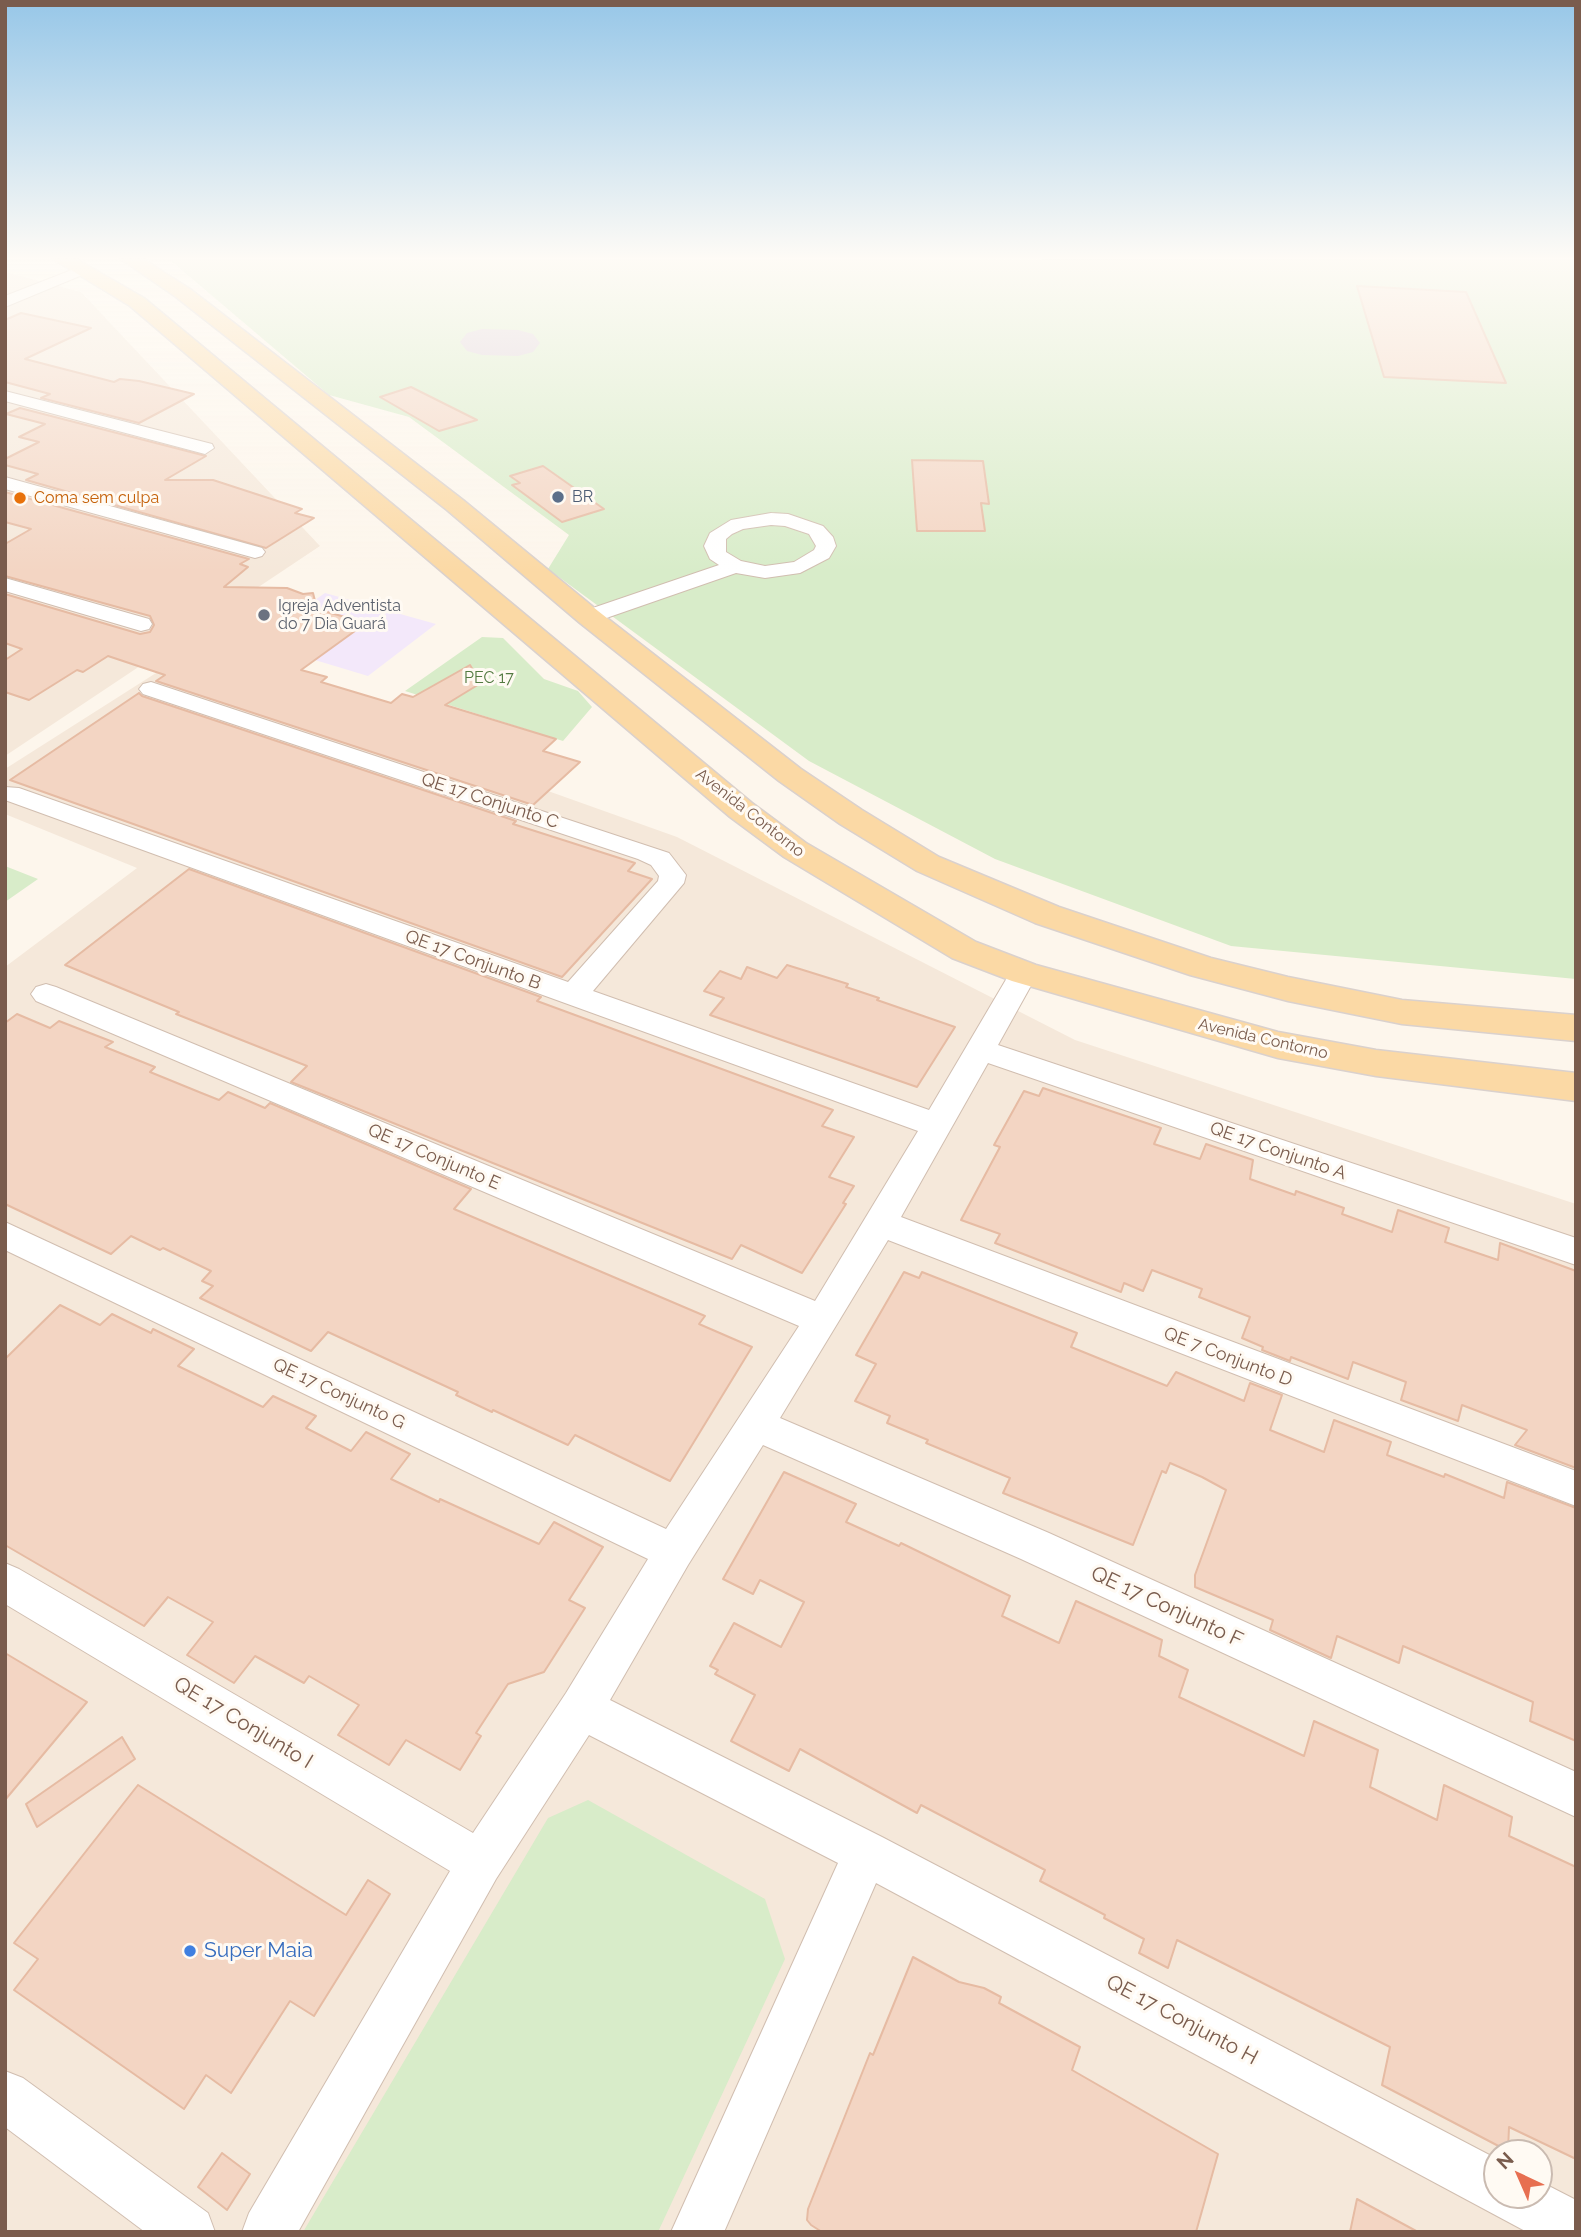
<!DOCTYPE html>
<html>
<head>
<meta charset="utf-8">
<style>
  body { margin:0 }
  #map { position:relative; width:1581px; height:2237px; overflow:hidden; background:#fdf6ec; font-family:Raleway,sans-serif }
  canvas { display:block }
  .frame { position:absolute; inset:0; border:7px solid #7a5c4d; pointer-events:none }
  .north { position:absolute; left:1483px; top:2139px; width:70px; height:70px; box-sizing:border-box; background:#fffaf3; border:2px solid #cabbb1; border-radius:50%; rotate:316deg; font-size:19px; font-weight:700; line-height:28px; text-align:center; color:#7a5c4d }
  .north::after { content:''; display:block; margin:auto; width:24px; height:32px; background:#e76f51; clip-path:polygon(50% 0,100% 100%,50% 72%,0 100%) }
</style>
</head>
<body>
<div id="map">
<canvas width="1581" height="2237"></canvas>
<div class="frame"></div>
<div class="north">N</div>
</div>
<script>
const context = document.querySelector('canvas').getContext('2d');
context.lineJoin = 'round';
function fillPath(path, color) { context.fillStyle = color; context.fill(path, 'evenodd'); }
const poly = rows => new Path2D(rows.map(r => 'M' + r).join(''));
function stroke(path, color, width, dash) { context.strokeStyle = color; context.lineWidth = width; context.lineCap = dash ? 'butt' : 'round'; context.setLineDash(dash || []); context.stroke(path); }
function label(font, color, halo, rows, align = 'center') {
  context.font = font + ' Raleway,sans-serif'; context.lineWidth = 6; context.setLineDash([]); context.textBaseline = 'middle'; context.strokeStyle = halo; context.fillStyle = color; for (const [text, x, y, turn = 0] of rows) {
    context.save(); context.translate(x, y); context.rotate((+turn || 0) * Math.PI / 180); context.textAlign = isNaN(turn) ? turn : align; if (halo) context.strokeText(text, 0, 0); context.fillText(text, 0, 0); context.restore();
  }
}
const residential = poly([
  [5,272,81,292,320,546,5,756],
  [178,659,677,837,1075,1040,1576,1204,1576,2232,5,2232,5,967,137,868,5,814,5,769],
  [1497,2153,1539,2153,1539,2195,1497,2195]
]);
const education = poly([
  [325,593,436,624,368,676,255,642]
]);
const green = poly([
  [1576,259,1576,979,1231,946,995,859,809,761,548,569,569,535,409,417,329,395,170,260],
  [482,637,503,638,544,679,578,691,592,707,563,741,405,691],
  [5,866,38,879,5,902],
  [588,1800,765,1899,785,1959,658,2232,303,2232,548,1818]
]);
const taxiway = poly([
  [482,329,518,330,533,334,540,343,533,352,518,356,482,355,467,351,460,342,467,333,482,329]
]);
const building = poly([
  [1357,286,1466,292,1506,383,1384,377,1357,286],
  [21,313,91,328,25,359,114,382,120,379,139,381,194,394,139,423,41,398,50,394,5,382,5,320,21,313],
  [411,387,477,420,439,431,380,397,411,387],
  [20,408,206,456,165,480,213,480,302,509,295,513,314,518,266,548,26,480,38,474,5,465,5,459,39,442,19,437,45,424,6,414,20,408],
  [912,460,983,461,989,504,981,503,985,531,917,531,912,460],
  [543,466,604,509,562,522,512,485,520,483,510,476,543,466],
  [5,492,249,559,240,564,248,567,224,587,287,588,303,594,313,593,317,609,366,623,301,670,327,677,321,682,391,703,402,694,413,697,470,665,481,683,445,705,556,739,543,751,580,762,533,805,156,681,165,675,108,656,83,672,77,670,29,700,5,692,5,660,22,649,5,643,5,594,140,634,150,632,154,625,150,616,5,576,5,544,31,529,5,522,5,492],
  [139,693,142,696,516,821,513,824,635,863,628,871,652,879,562,977,10,780,139,693],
  [189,869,541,997,537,1001,833,1110,822,1126,854,1137,829,1177,854,1186,843,1203,846,1204,802,1273,741,1245,732,1259,291,1082,307,1066,176,1014,179,1012,65,965,189,869],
  [787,965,848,984,846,987,879,998,877,1000,955,1027,917,1087,710,1015,724,998,704,991,720,971,741,979,747,967,777,978,787,965],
  [17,1014,50,1028,59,1021,113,1042,105,1047,155,1067,150,1072,199,1092,219,1100,228,1092,265,1108,270,1103,471,1189,454,1209,705,1316,699,1324,752,1347,670,1481,575,1435,568,1445,493,1410,492,1412,456,1395,458,1392,328,1332,311,1351,200,1298,213,1286,202,1281,211,1271,163,1248,160,1250,131,1236,111,1254,5,1204,5,1023,17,1014],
  [1043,1088,1161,1128,1154,1144,1200,1159,1206,1144,1253,1160,1250,1179,1295,1195,1296,1191,1344,1208,1342,1214,1392,1232,1398,1210,1449,1228,1445,1242,1498,1260,1500,1243,1576,1271,1576,1468,1515,1445,1527,1430,1462,1405,1458,1421,1401,1400,1406,1382,1353,1362,1348,1379,1291,1357,1290,1361,1262,1350,1263,1347,1242,1338,1250,1317,1199,1297,1202,1289,1152,1270,1143,1291,1124,1283,1121,1292,995,1243,1000,1234,961,1220,1000,1147,994,1145,1024,1091,1039,1096,1043,1088],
  [904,1272,919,1278,922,1272,1077,1333,1071,1347,1167,1386,1176,1372,1244,1401,1250,1383,1282,1395,1270,1430,1324,1452,1334,1420,1391,1442,1387,1455,1444,1477,1445,1474,1504,1498,1507,1482,1576,1508,1576,1741,1530,1721,1533,1702,1403,1646,1399,1663,1337,1636,1331,1658,1270,1630,1273,1620,1195,1587,1195,1575,1226,1490,1202,1477,1170,1463,1166,1473,1162,1471,1133,1545,1003,1493,1010,1478,926,1443,928,1440,887,1423,890,1416,855,1401,876,1364,856,1355,904,1272],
  [60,1305,100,1325,112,1314,151,1333,153,1329,194,1349,178,1366,263,1407,273,1396,316,1416,306,1428,351,1451,366,1432,410,1454,391,1479,439,1502,440,1499,539,1544,554,1522,603,1547,569,1600,585,1608,544,1672,508,1684,476,1733,481,1736,460,1770,406,1740,389,1765,338,1735,359,1705,309,1676,304,1683,255,1656,234,1683,187,1655,213,1622,168,1597,144,1626,5,1545,5,1359,60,1305],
  [784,1472,856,1504,846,1522,899,1546,901,1543,1010,1596,1002,1616,1059,1643,1076,1601,1162,1640,1159,1656,1188,1670,1179,1697,1304,1756,1314,1721,1378,1750,1370,1787,1437,1820,1444,1785,1512,1817,1509,1836,1576,1867,1576,2159,1509,2127,1508,2151,1382,2085,1390,2047,1177,1940,1168,1968,1139,1953,1144,1939,1104,1918,1105,1915,1040,1881,1045,1870,921,1805,917,1813,800,1749,789,1771,731,1741,755,1695,715,1674,718,1670,710,1666,734,1623,781,1647,804,1602,760,1580,753,1594,723,1579,784,1472],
  [5,1653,87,1702,5,1800,5,1653],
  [122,1737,135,1759,37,1827,26,1804,122,1737],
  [138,1785,346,1915,368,1880,390,1894,314,2016,290,2001,231,2093,206,2075,184,2109,14,1990,38,1959,14,1943,138,1785],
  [913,1957,959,1982,984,1988,1001,1997,999,2003,1080,2047,1072,2070,1218,2154,1196,2232,822,2232,811,2225,807,2220,808,2209,870,2053,873,2055,913,1957],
  [222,2153,250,2174,227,2210,198,2187,222,2153],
  [1357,2199,1418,2232,1350,2232,1357,2199]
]);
const minor = poly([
  [82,266,87,267,89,270,87,273,5,307,5,296,82,266],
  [5,391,212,444,214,448,205,454,5,401,5,391],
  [5,477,262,548,265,552,262,556,255,558,5,489,5,477],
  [771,513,788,514,823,526,833,537,836,546,829,558,800,573,765,578,736,573,589,624,581,622,578,617,581,612,719,565,710,559,704,546,710,533,731,520,771,513],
  [771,525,785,526,809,534,816,546,814,550,794,562,765,566,741,561,726,552,726,539,732,534,743,529,771,525],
  [5,578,149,619,152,624,149,629,141,631,5,591,5,578],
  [151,682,669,853,686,875,684,883,593,991,929,1110,1014,966,1024,963,1034,966,1038,973,998,1045,1576,1238,1576,1265,988,1063,901,1217,1576,1471,1576,1506,888,1240,780,1418,1049,1533,1576,1772,1576,1817,1021,1559,763,1445,688,1565,610,1700,882,1837,1497,2159,1497,2195,1539,2195,1539,2181,1576,2200,1576,2232,1527,2232,876,1883,724,2232,671,2232,838,1863,589,1735,496,1879,298,2232,242,2232,249,2213,450,1871,5,1604,5,1563,19,1569,473,1833,566,1693,648,1559,5,1250,5,1222,666,1529,799,1326,36,1001,31,994,36,987,46,984,56,987,815,1301,918,1131,5,800,5,787,19,788,568,982,658,881,659,876,651,865,638,859,143,694,139,689,143,684,151,682],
  [5,2071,23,2078,208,2213,215,2232,145,2232,5,2127,5,2071]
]);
const major = poly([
  [53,259,76,259,144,298,752,803,806,843,976,942,1036,965,1278,1032,1376,1050,1576,1073,1576,1101,1376,1076,1278,1058,1012,981,952,958,784,857,730,817,130,306,53,259],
  [121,259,143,259,190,289,463,500,598,611,801,769,862,810,939,857,1059,907,1211,958,1288,977,1402,1000,1576,1015,1576,1041,1402,1024,1288,1001,1190,975,1035,923,917,871,840,824,779,781,580,623,447,510,176,297,121,259]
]);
const markers = [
  [558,497,7,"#5c6f8a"],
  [20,498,7,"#e8710a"],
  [264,615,7,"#6b7280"],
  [190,1951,7,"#3f7fe0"]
];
const farServicenames = [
  ["BR",572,497]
];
const farFoodnames = [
  ["Coma sem culpa",34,498]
];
const farWorshipnames = [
  ["Igreja Adventista",278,606],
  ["do 7 Dia Guará",278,624]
];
const farParknames = [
  ["PEC 17",489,678]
];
const farStreetnames = [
  ["Avenida Contorno",750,813,38],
  ["Avenida Contorno",1263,1039,13]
];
const streetNames = [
  ["QE 17 Conjunto C",490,801,18],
  ["QE 17 Conjunto B",473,960,20],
  ["QE 17 Conjunto A",1278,1151,19],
  ["QE 17 Conjunto E",434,1157,23],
  ["QE 7 Conjunto D",1228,1357,21],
  ["QE 17 Conjunto G",339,1394,25]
];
const nearStreetnames = [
  ["QE 17 Conjunto F",1167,1607,25],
  ["QE 17 Conjunto I",243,1723,31],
  ["QE 17 Conjunto H",1182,2020,28]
];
const nearShopnames = [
  ["Super Maia",204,1951]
];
fillPath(residential, '#f5e8da');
fillPath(education, '#f3e8fa');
fillPath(green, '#d8ecc9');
fillPath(taxiway, '#dbcfda');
fillPath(building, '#f3d5c3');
stroke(building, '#e6bba3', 2);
stroke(minor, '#d1beb0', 2);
stroke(major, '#dad1cd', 3);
fillPath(minor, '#fff');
fillPath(major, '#fbd9a5');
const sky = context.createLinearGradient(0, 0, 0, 573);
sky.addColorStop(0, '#97c7e8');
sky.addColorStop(0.45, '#fefbf6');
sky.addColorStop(1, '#fefbf600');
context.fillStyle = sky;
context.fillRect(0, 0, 1581, 573);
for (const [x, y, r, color] of markers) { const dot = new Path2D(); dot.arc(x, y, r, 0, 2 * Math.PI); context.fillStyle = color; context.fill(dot); stroke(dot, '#fffaf3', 2.5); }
label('16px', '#4e5e75', '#fffaf3', farServicenames, 'left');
label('16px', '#c56008', '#fffaf3', farFoodnames, 'left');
label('16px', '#5b616d', '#fffaf3', farWorshipnames, 'left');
label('16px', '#537a41', '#fffaf3', farParknames);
label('16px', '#7a5c4d', '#fffaf3', farStreetnames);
label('18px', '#7a5c4d', '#fffaf3', streetNames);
label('21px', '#7a5c4d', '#fffaf3', nearStreetnames);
label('21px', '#366cbe', '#fffaf3', nearShopnames, 'left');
</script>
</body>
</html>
